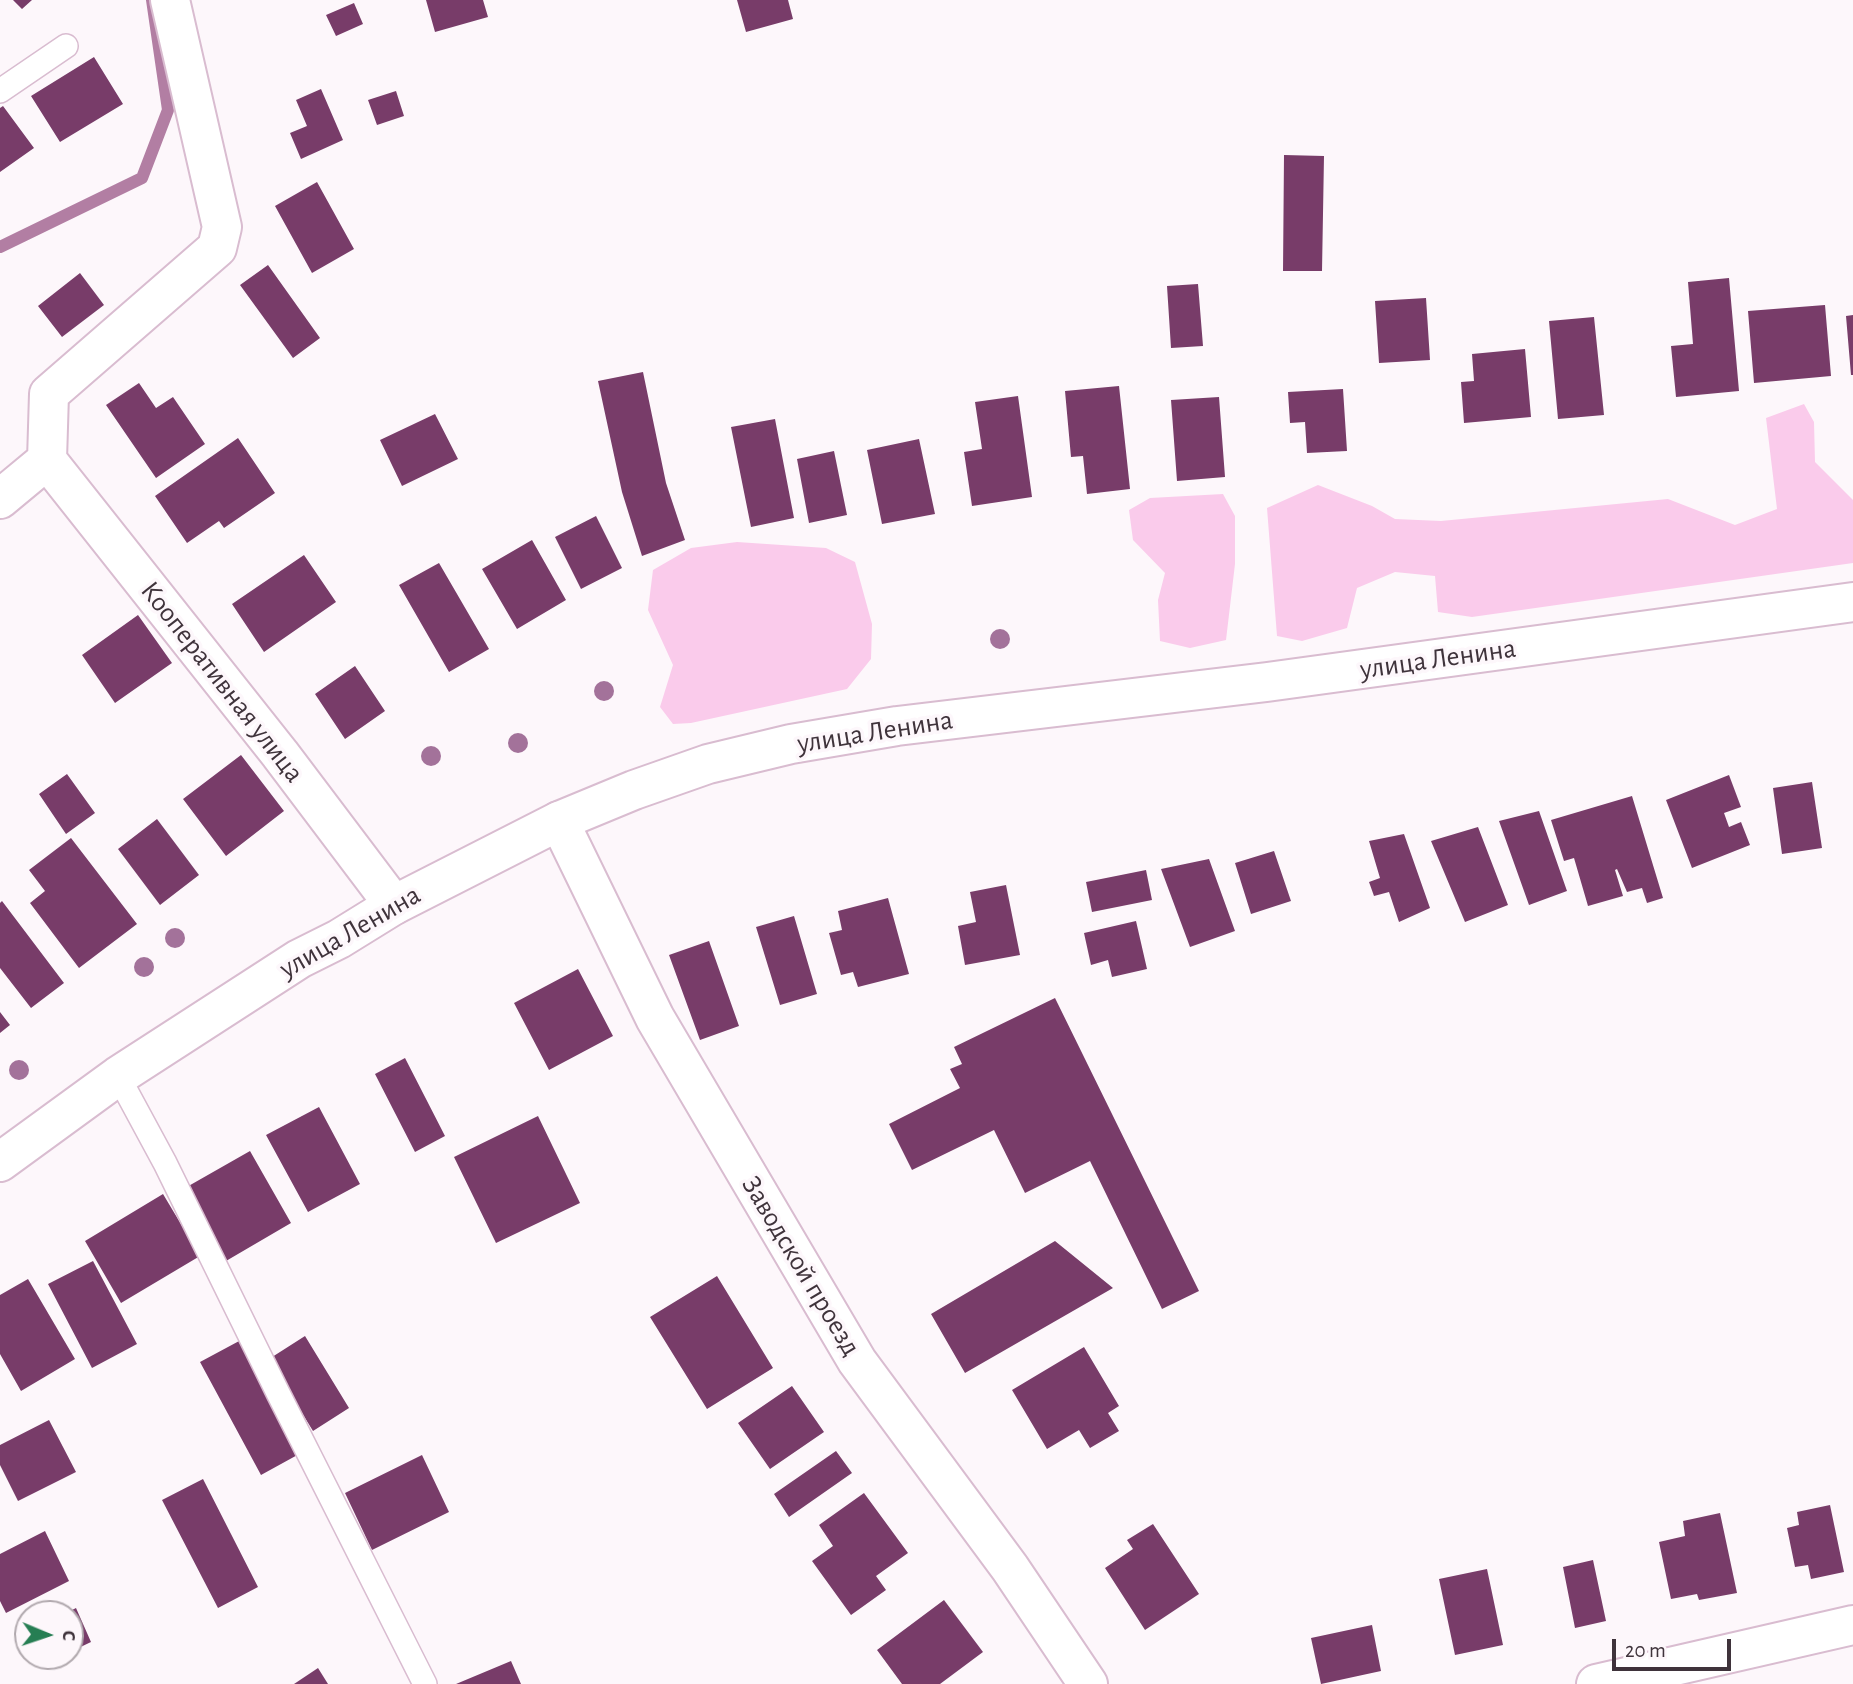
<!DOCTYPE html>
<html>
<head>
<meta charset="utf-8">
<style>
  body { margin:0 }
  #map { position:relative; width:1853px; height:1684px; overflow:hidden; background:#fdf7fb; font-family:"Alegreya Sans",sans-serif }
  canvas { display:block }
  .north { position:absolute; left:14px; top:1600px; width:70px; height:70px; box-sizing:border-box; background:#fdf7fb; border:2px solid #b1a9ae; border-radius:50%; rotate:92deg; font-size:19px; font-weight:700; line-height:28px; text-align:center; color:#3f333b }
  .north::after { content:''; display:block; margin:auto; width:24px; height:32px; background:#267e53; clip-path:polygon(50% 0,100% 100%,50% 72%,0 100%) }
  .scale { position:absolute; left:1612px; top:1639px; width:119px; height:32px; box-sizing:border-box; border:4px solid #3f333b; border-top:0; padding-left:9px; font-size:21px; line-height:24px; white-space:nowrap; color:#3f333b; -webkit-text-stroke:5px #fdf7fb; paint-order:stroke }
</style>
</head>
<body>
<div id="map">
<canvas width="1853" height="1684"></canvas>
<div class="north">С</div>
<div class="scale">20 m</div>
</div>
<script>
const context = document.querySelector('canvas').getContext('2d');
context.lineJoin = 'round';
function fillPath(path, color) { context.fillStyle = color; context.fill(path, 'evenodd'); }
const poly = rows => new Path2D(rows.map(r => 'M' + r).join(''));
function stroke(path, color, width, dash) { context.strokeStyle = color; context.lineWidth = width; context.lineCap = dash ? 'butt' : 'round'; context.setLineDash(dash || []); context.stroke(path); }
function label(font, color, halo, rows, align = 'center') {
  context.font = font + ' "Alegreya Sans",sans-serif'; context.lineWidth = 7; context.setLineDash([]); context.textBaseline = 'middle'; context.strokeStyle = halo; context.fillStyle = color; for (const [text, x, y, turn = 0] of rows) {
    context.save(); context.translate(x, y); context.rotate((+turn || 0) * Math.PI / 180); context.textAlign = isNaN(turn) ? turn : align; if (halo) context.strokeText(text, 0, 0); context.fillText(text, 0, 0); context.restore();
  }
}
const green = poly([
  [1804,404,1814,422,1815,462,1853,500,1853,563,1472,617,1438,612,1435,576,1395,572,1357,588,1347,628,1302,641,1277,636,1267,508,1318,485,1372,506,1395,519,1441,521,1668,499,1735,525,1777,509,1766,418],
  [1223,494,1235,516,1235,564,1226,640,1190,648,1160,641,1158,600,1165,573,1133,540,1129,510,1150,498],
  [737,542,826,548,855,562,872,624,871,659,847,689,691,723,673,724,660,707,673,665,648,610,653,570,691,548]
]);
const stream = poly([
  [0,247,142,178,168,110,152,0]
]);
const building = poly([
  [13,0,32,0,22,9],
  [426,0,483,0,488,17,435,32],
  [737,0,788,0,793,19,746,32],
  [354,3,363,24,336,36,326,15],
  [94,57,123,104,60,142,31,96],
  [321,89,343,140,301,159,290,133,307,126,296,100],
  [396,91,404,116,377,125,368,100],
  [3,106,34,148,0,172,0,108],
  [1284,155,1324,156,1322,271,1283,271],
  [317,182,354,249,312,273,275,206],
  [268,265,320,338,293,358,240,285],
  [80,273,104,305,62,337,38,306],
  [1729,278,1739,391,1676,397,1671,346,1693,344,1688,282],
  [1198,284,1203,346,1171,348,1167,286],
  [1426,298,1430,360,1379,363,1375,301],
  [1825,305,1831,376,1754,383,1748,311],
  [1853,315,1853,375,1851,375,1846,316],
  [1594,317,1604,415,1558,419,1549,321],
  [1525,349,1531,417,1464,423,1461,382,1474,381,1472,354],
  [643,372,666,483,685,540,642,556,622,492,598,381],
  [139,383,156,408,173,397,205,444,156,478,106,405],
  [1119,386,1130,489,1087,494,1083,456,1071,457,1065,391],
  [1343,389,1347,451,1307,453,1305,422,1290,423,1288,392],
  [1018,396,1032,497,972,506,964,452,982,449,975,402],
  [1219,397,1225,477,1177,481,1171,400],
  [435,414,458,459,402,486,380,440],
  [775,419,794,518,751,527,731,427],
  [238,438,275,493,224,528,219,521,187,543,155,496],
  [919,439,935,514,882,524,867,450],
  [834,451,847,515,809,523,797,459],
  [596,516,622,568,581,589,555,537],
  [532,540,566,600,517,629,482,569],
  [304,555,336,602,264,652,232,604],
  [439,563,489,649,449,672,399,585],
  [138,615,172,663,115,703,82,655],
  [355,666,385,711,345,739,315,694],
  [241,755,284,811,226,856,183,799],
  [67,774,95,813,66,834,39,794],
  [1729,775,1741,807,1724,813,1729,827,1741,822,1750,845,1692,868,1666,800],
  [1812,782,1822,848,1782,854,1773,788],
  [1632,796,1663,898,1647,903,1642,888,1627,892,1617,869,1615,870,1623,896,1588,906,1574,858,1564,861,1551,820],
  [1539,811,1567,891,1529,905,1499,821],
  [157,819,199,875,160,905,118,849],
  [1478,827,1508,905,1465,922,1431,841],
  [1404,834,1430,908,1399,922,1389,892,1374,896,1369,882,1380,878,1369,841],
  [71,838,137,924,79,968,30,903,45,891,29,870],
  [1274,851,1291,901,1251,914,1235,863],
  [1209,859,1235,931,1190,947,1161,869],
  [1146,870,1152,900,1092,912,1086,882],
  [1006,885,1020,955,965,965,958,926,976,922,970,892],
  [888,898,909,974,858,987,853,972,841,975,829,933,842,930,838,911],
  [2,901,64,983,31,1008,0,968,0,903],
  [794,916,817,994,780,1005,756,927],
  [1136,921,1147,969,1112,977,1108,960,1091,965,1084,933],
  [709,941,739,1026,700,1040,669,955],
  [578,969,613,1036,549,1070,514,1003],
  [1055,998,1199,1291,1162,1309,1090,1161,1025,1193,994,1130,912,1170,889,1124,960,1088,950,1069,962,1064,954,1047],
  [0,1012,10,1025,0,1033],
  [405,1058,445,1136,415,1152,375,1074],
  [319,1107,360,1184,308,1212,266,1135],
  [538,1116,580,1203,496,1243,454,1157],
  [250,1151,291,1223,226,1261,185,1188],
  [163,1194,200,1256,121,1303,85,1241],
  [1055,1241,1113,1288,965,1373,931,1314],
  [93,1261,137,1344,92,1368,48,1284],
  [717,1276,773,1368,707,1409,650,1317],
  [28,1279,75,1359,21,1391,0,1354,0,1295],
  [305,1336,349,1408,313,1431,269,1359],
  [241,1340,301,1453,261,1475,200,1362],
  [1084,1347,1119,1406,1108,1413,1119,1431,1090,1448,1079,1430,1047,1449,1012,1390],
  [792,1386,824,1432,770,1469,738,1423],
  [49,1420,76,1472,18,1501,0,1465,0,1445],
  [836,1451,852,1473,789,1517,774,1494],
  [422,1455,449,1512,372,1550,345,1493],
  [203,1479,258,1587,218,1608,162,1500],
  [864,1493,908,1553,876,1576,886,1590,851,1615,812,1561,833,1546,819,1525],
  [1830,1505,1844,1572,1811,1579,1808,1565,1795,1567,1787,1528,1799,1525,1797,1512],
  [1720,1513,1737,1593,1699,1600,1697,1594,1671,1599,1659,1542,1685,1536,1683,1521],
  [1153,1524,1199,1594,1145,1630,1105,1568,1133,1549,1127,1540],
  [45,1531,69,1581,6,1613,0,1601,0,1554],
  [1593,1560,1606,1621,1575,1628,1563,1567],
  [1487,1569,1503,1645,1455,1655,1439,1579],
  [944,1600,983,1652,940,1684,902,1684,877,1650],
  [76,1608,91,1642,70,1652,70,1614,64,1614],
  [1372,1625,1381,1671,1321,1684,1311,1638],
  [33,1656,62,1656,38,1667],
  [511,1661,521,1684,456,1684],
  [318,1668,328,1684,294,1684]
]);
const lane = poly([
  [0,91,66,46],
  [118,1076,165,1163,278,1393,425,1684]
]);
const street = poly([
  [47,460,49,394,217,248,222,227,170,0],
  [0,499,47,460,280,754,394,905],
  [559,821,655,1018,857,1361,1010,1568,1088,1684],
  [1596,1684,1853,1625]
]);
const primary = poly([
  [0,1162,118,1076,299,959,339,939,394,905,559,821,634,790,708,764,791,744,897,726,1267,682,1853,602]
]);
const trees = [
  [1000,639],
  [604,691],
  [518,743],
  [431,756],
  [175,938],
  [144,967],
  [19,1070]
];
const streetNames = [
  ["улица Ленина",1438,659,-8],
  ["Кооперативная улица",222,682,52],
  ["улица Ленина",875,732,-9],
  ["улица Ленина",350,932,-30],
  ["Заводской проезд",801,1266,59]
];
fillPath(green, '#facbeb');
stroke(stream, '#b27ea3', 12);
fillPath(building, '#783c69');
stroke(lane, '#d9bcd0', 26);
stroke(street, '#d9bcd0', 42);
stroke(primary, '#d9bcd0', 42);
stroke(lane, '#fff', 23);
stroke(street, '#fff', 38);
stroke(primary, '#fff', 38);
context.fillStyle = '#a3729a';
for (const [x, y] of trees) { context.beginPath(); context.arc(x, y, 10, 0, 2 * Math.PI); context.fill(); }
label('28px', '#3f333b', '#fdf7fb', streetNames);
</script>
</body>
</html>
